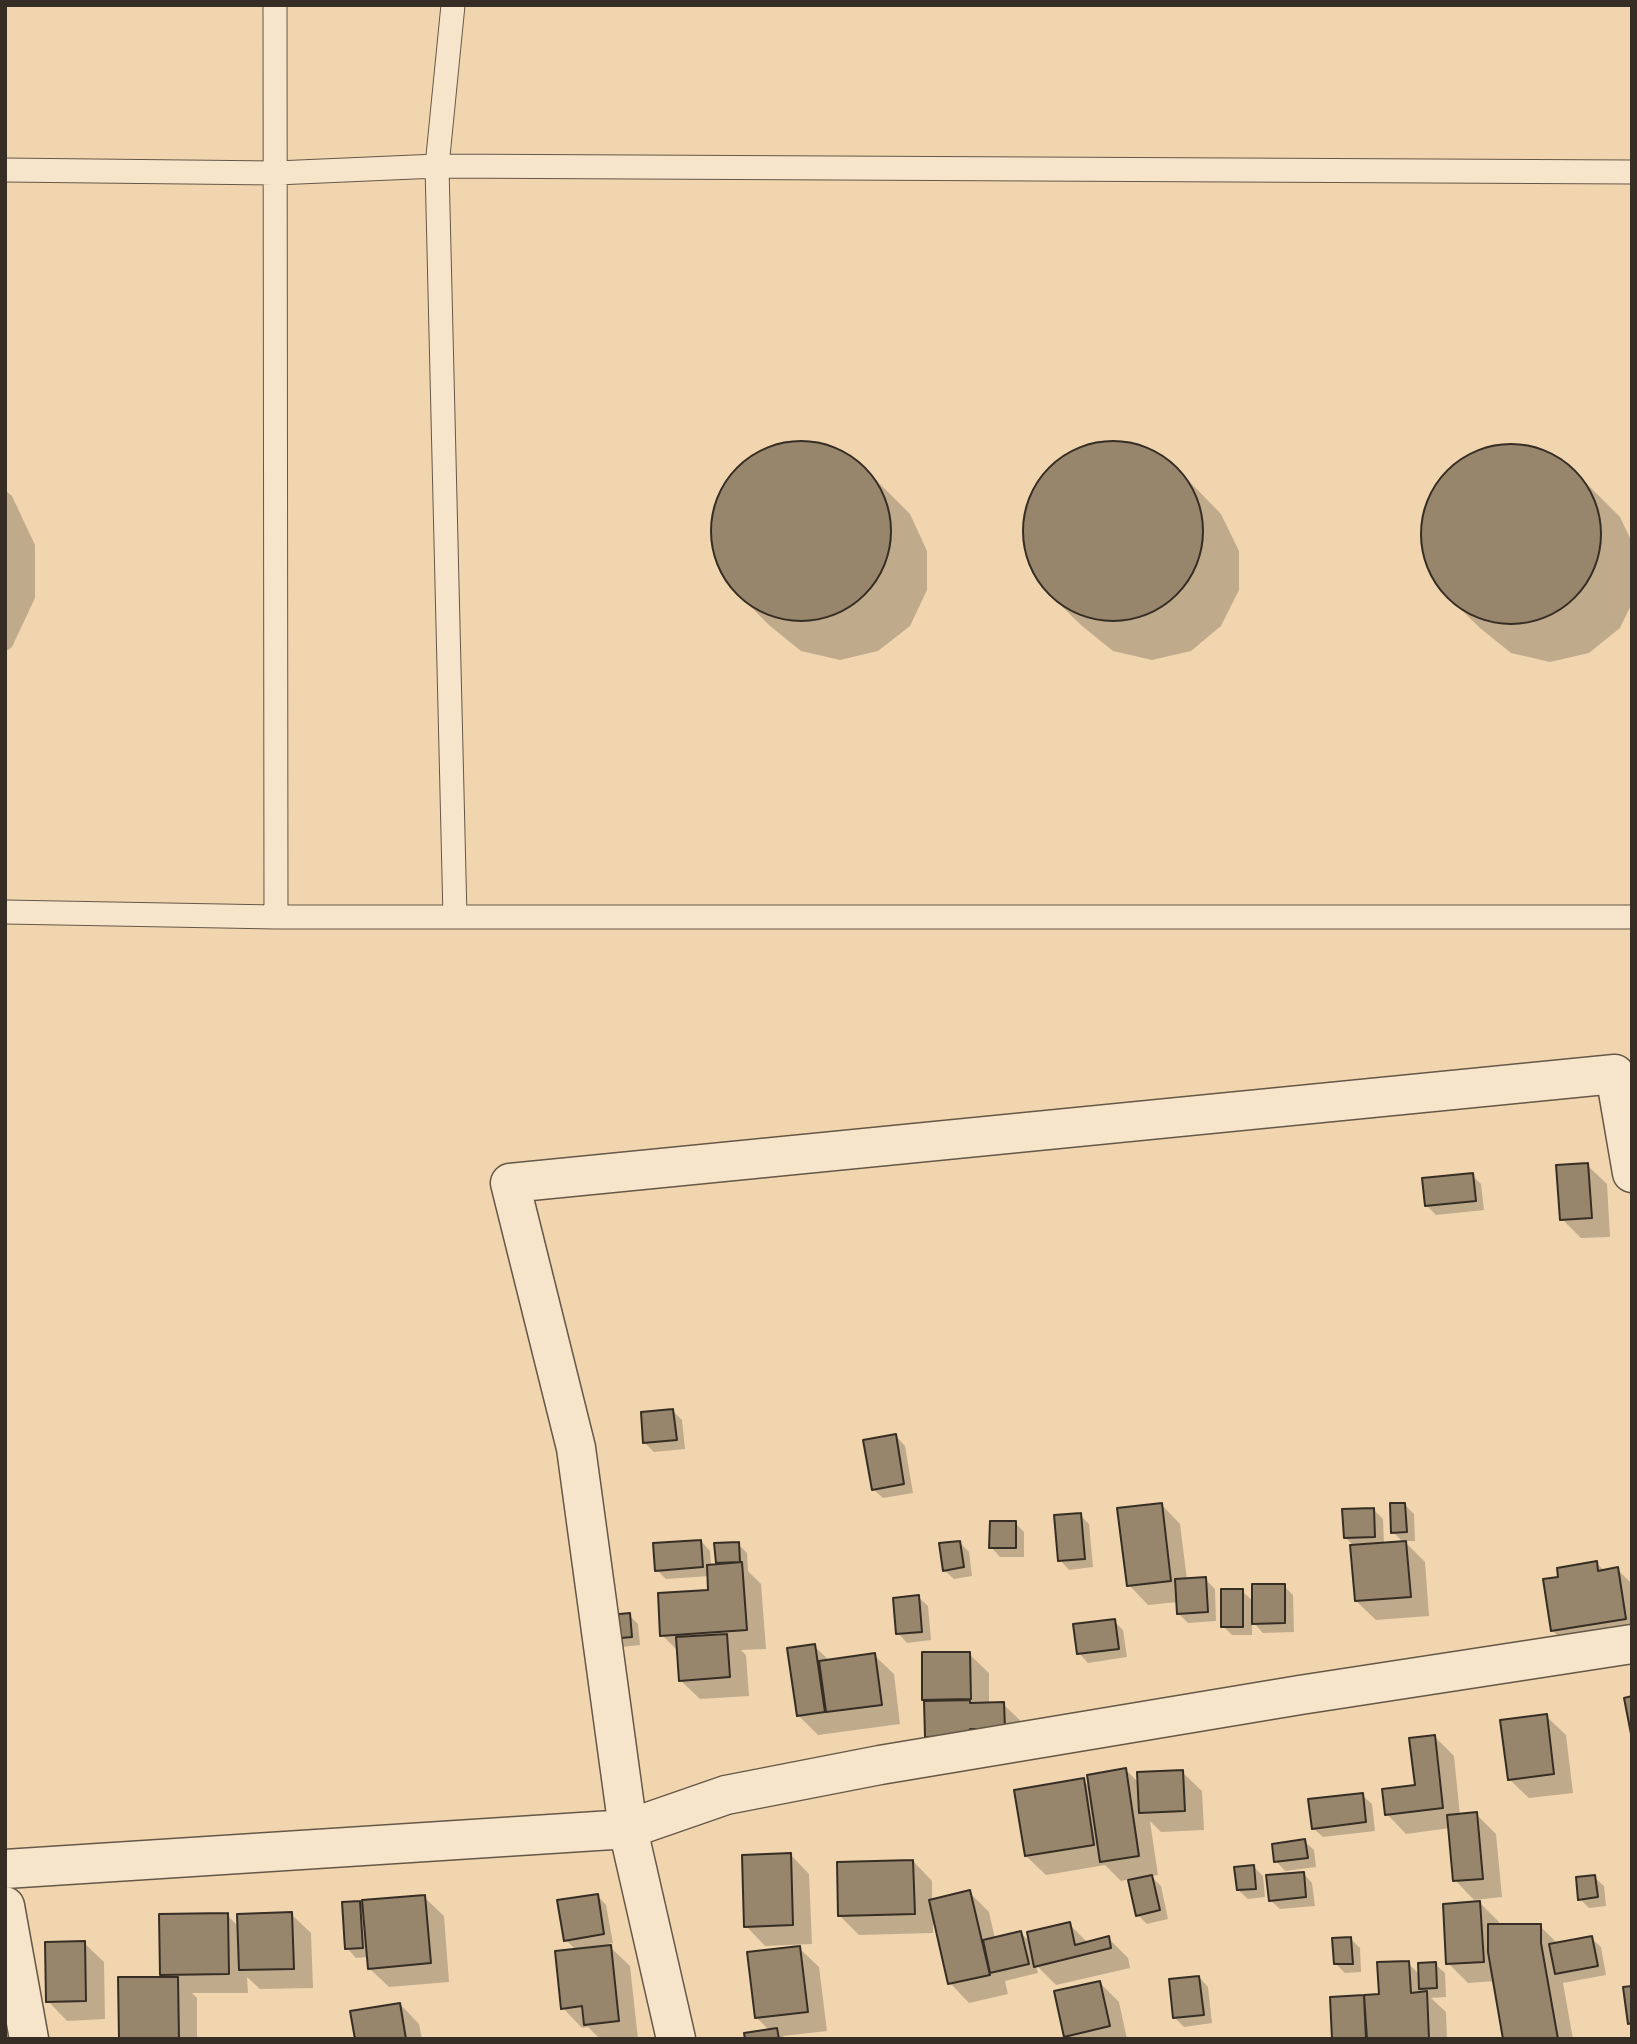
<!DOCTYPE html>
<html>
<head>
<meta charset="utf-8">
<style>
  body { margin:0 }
  #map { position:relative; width:1637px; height:2044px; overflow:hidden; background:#f1d5af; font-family:"Libre Caslon Text",serif }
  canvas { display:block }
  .frame { position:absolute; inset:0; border:7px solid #362e24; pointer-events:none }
</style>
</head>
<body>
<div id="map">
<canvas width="1637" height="2044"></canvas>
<div class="frame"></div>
</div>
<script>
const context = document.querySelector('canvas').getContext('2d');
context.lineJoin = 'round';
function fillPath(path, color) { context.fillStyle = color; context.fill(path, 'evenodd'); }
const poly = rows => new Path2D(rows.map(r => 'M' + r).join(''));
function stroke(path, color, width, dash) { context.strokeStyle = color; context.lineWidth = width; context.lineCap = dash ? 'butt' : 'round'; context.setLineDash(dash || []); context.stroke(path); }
const shadow = poly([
  [801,442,839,450,871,475,910,514,927,551,927,590,910,626,878,651,840,660,801,651,770,626,732,588,714,551,714,512,732,475,762,450],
  [1113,442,1152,450,1183,475,1221,514,1239,551,1239,590,1221,626,1191,651,1152,660,1113,651,1082,626,1043,588,1026,551,1026,512,1043,475,1074,450],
  [1511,444,1550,453,1581,478,1620,517,1632,542,1632,603,1620,628,1589,653,1550,662,1511,653,1480,628,1441,590,1424,554,1424,513,1441,478,1472,453],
  [5,490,12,496,35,545,35,598,12,647,5,652],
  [1587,1165,1607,1184,1610,1237,1581,1238,1562,1219],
  [1472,1175,1481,1184,1484,1210,1436,1215,1427,1206],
  [673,1411,682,1420,685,1449,654,1452,645,1443],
  [896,1436,905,1446,913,1493,883,1498,873,1489],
  [1161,1504,1180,1524,1187,1580,1205,1579,1215,1589,1216,1621,1188,1623,1178,1613,1178,1602,1148,1605,1129,1585],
  [1405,1505,1414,1514,1415,1541,1404,1541,1425,1562,1429,1616,1376,1620,1356,1601,1355,1547,1346,1538,1373,1509,1383,1519,1384,1544,1404,1543,1393,1532],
  [1080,1515,1089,1524,1093,1567,1069,1570,1060,1560],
  [1015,1523,1024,1532,1024,1557,1000,1557,991,1547],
  [701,1541,710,1551,711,1566,721,1566,717,1562,738,1544,747,1553,748,1571,761,1584,766,1649,741,1650,746,1655,749,1696,700,1699,680,1680,679,1652,662,1635,710,1592,709,1576,666,1579,657,1570],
  [960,1543,969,1552,972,1576,954,1579,944,1570],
  [1596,1563,1605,1571,1617,1569,1632,1584,1632,1640,1572,1650,1552,1630,1560,1578],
  [1284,1586,1293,1595,1294,1632,1263,1633,1252,1621,1252,1635,1232,1635,1223,1626,1242,1591,1254,1602],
  [918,1597,928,1606,931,1640,907,1643,898,1633],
  [629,1615,638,1624,640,1645,622,1647,612,1638],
  [1114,1621,1123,1630,1127,1657,1088,1663,1079,1653],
  [814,1646,830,1661,874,1655,894,1674,900,1724,818,1735,798,1715],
  [924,1654,969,1654,989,1673,989,1704,1003,1704,1023,1723,946,1755,927,1736],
  [1546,1716,1566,1735,1573,1793,1529,1798,1509,1779],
  [1435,1737,1454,1756,1460,1816,1476,1814,1496,1834,1502,1897,1474,1900,1455,1880,1450,1828,1406,1834,1387,1814,1416,1787],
  [1126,1770,1140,1784,1182,1772,1202,1791,1204,1830,1161,1832,1150,1821,1158,1875,1151,1876,1161,1886,1168,1919,1147,1924,1138,1915,1130,1879,1121,1881,1105,1865,1046,1875,1026,1856,1083,1780,1090,1787],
  [1362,1795,1372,1804,1375,1831,1323,1837,1313,1828],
  [1304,1841,1314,1850,1316,1867,1285,1871,1276,1861],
  [790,1854,809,1874,812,1944,765,1946,746,1926],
  [913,1861,932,1881,932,1901,969,1892,989,1912,995,1939,1021,1933,1031,1943,1069,1924,1088,1943,1108,1938,1128,1958,1130,1968,1056,1985,1036,1965,1038,1973,1005,1981,1008,1994,969,2003,950,1983,933,1917,933,1933,859,1935,840,1916],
  [1254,1867,1263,1876,1265,1897,1248,1899,1238,1890],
  [1303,1873,1312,1883,1315,1906,1280,1909,1270,1900],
  [1594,1877,1604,1886,1606,1906,1589,1908,1580,1899],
  [597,1895,606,1905,613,1943,607,1944,630,1966,638,2039,600,2039,588,2027,582,2028,563,2008,576,1950,566,1940],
  [424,1897,444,1916,449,1982,389,1987,369,1968,368,1957,356,1958,347,1948,360,1902,364,1907],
  [1480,1903,1499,1922,1499,1926,1540,1926,1558,1944,1591,1938,1601,1947,1606,1975,1563,1983,1573,2039,1505,2039,1495,1981,1468,1983,1448,1963],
  [291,1914,311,1933,313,1988,260,1989,247,1977,248,1993,192,1993,197,1998,197,2039,120,2039,166,1979,161,1974,227,1915,239,1927],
  [1351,1939,1360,1948,1361,1972,1345,1973,1335,1963],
  [84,1943,104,1962,105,2019,67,2021,48,2001],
  [799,1948,819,1967,827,2031,783,2036,786,2039,746,2039,770,2031,757,2018],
  [1408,1963,1420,1975,1435,1964,1445,1973,1446,1997,1431,1998,1446,2012,1447,2039,1334,2039,1332,1999,1381,1995],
  [1199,1977,1208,1987,1212,2023,1184,2027,1175,2018],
  [1099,1982,1119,2002,1127,2039,1069,2039,1066,2036],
  [5,2002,12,2039,5,2039],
  [400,2004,419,2024,422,2039,356,2039]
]);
const building = poly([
  '711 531a90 90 0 1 1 180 0a90 90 0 1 1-180 0Z',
  '1023 531a90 90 0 1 1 180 0a90 90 0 1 1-180 0Z',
  '1421 534a90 90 0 1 1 180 0a90 90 0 1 1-180 0Z',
  [1588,1163,1592,1218,1560,1220,1556,1165,1588,1163],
  [1473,1173,1476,1201,1425,1206,1422,1178,1473,1173],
  [673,1409,677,1440,643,1443,641,1412,673,1409],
  [896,1434,904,1484,872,1490,863,1440,896,1434],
  [1162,1503,1171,1581,1127,1586,1117,1508,1162,1503],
  [1390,1503,1405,1503,1407,1532,1391,1533,1390,1503],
  [1374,1508,1375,1537,1344,1538,1342,1509,1374,1508],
  [1081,1513,1085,1559,1058,1561,1054,1515,1081,1513],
  [990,1521,1016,1521,1016,1548,989,1548,990,1521],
  [701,1540,703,1567,655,1571,653,1543,701,1540],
  [960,1541,964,1567,943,1571,939,1543,960,1541],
  [1406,1541,1411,1597,1355,1601,1350,1545,1406,1541],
  [739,1542,740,1562,716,1563,714,1543,739,1542],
  [1597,1561,1598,1571,1618,1567,1626,1619,1551,1631,1543,1579,1558,1577,1557,1568,1597,1561],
  [742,1562,747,1630,660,1636,658,1593,708,1590,707,1565,742,1562],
  [1206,1577,1208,1612,1177,1614,1175,1579,1206,1577],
  [1252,1584,1285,1584,1285,1623,1252,1624,1252,1584],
  [1221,1589,1243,1589,1243,1627,1221,1627,1221,1589],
  [919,1595,922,1632,896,1634,893,1598,919,1595],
  [630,1613,632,1637,611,1639,609,1615,630,1613],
  [1115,1619,1119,1649,1077,1654,1073,1624,1115,1619],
  [727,1634,730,1677,679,1681,676,1637,727,1634],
  [815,1644,825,1712,797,1716,787,1648,815,1644],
  [922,1652,970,1652,971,1699,922,1700,922,1652],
  [875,1653,882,1705,826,1712,819,1661,875,1653],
  [1632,1696,1632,1739,1624,1698,1632,1696],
  [970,1700,970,1703,1004,1702,1005,1729,970,1729,971,1736,925,1737,924,1701,970,1700],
  [1547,1714,1554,1774,1508,1780,1500,1720,1547,1714],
  [1435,1735,1443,1808,1385,1815,1382,1789,1415,1785,1409,1738,1435,1735],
  [1126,1768,1139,1856,1100,1862,1087,1775,1126,1768],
  [1183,1770,1185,1811,1139,1813,1137,1772,1183,1770],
  [1084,1778,1094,1845,1025,1856,1014,1790,1084,1778],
  [1363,1793,1366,1822,1312,1829,1308,1799,1363,1793],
  [1477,1812,1483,1879,1453,1881,1447,1815,1477,1812],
  [1305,1839,1308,1858,1274,1862,1272,1844,1305,1839],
  [791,1853,793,1925,744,1927,742,1855,791,1853],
  [913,1860,915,1914,838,1916,837,1862,913,1860],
  [1254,1865,1256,1889,1237,1890,1234,1867,1254,1865],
  [1304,1872,1306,1897,1269,1901,1266,1875,1304,1872],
  [1152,1875,1160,1910,1136,1916,1128,1880,1152,1875],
  [1595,1875,1598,1897,1578,1900,1576,1877,1595,1875],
  [970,1890,990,1975,948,1984,929,1900,970,1890],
  [598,1894,604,1934,564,1941,557,1900,598,1894],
  [425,1895,431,1963,368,1969,362,1900,425,1895],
  [360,1901,363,1948,345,1949,342,1902,360,1901],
  [1480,1901,1484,1962,1446,1964,1443,1904,1480,1901],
  [292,1912,294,1969,239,1970,237,1914,292,1912],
  [228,1913,229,1974,160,1975,159,1914,228,1913],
  [1070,1922,1075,1945,1109,1936,1111,1948,1034,1967,1027,1932,1070,1922],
  [1488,1924,1541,1924,1541,1943,1558,2039,1503,2039,1488,1952,1488,1924],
  [1021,1931,1029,1964,990,1973,983,1940,1021,1931],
  [1592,1936,1598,1966,1555,1974,1549,1944,1592,1936],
  [1351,1937,1353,1964,1334,1964,1332,1938,1351,1937],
  [85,1941,86,2001,46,2002,45,1942,85,1941],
  [611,1945,619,2021,584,2025,582,2006,561,2009,555,1951,611,1945],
  [800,1946,808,2012,755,2018,747,1952,800,1946],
  [1409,1961,1411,1993,1427,1991,1429,2039,1367,2039,1364,1995,1379,1994,1377,1962,1409,1961],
  [1436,1962,1437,1988,1419,1989,1418,1963,1436,1962],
  [1199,1976,1204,2015,1173,2018,1169,1979,1199,1976],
  [118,1977,178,1977,179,2039,119,2039,118,1977],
  [1100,1981,1110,2026,1064,2037,1054,1991,1100,1981],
  [1632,1986,1632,2023,1628,2024,1623,1987,1632,1986],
  [1364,1995,1366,2039,1332,2039,1330,1997,1364,1995],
  [400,2003,406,2039,355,2039,350,2011,400,2003],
  [777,2028,779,2039,745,2039,744,2033,777,2028]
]);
const service = poly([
  [275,5,276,917],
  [453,5,437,166,455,917],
  [5,170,276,173,437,166,1632,172],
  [5,912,276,917,1632,917]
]);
const minor = poly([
  [5,1869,628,1829,726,1795,880,1765,1300,1695,1632,1644],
  [5,1906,29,2039],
  [676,2039,628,1829,576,1448,510,1183,1615,1074,1632,1173]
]);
fillPath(shadow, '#0003');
fillPath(building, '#97856c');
stroke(building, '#362e24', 2);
stroke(service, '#655847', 25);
stroke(minor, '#655847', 41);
stroke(service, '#f6e4cb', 23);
stroke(minor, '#f6e4cb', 38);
</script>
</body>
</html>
